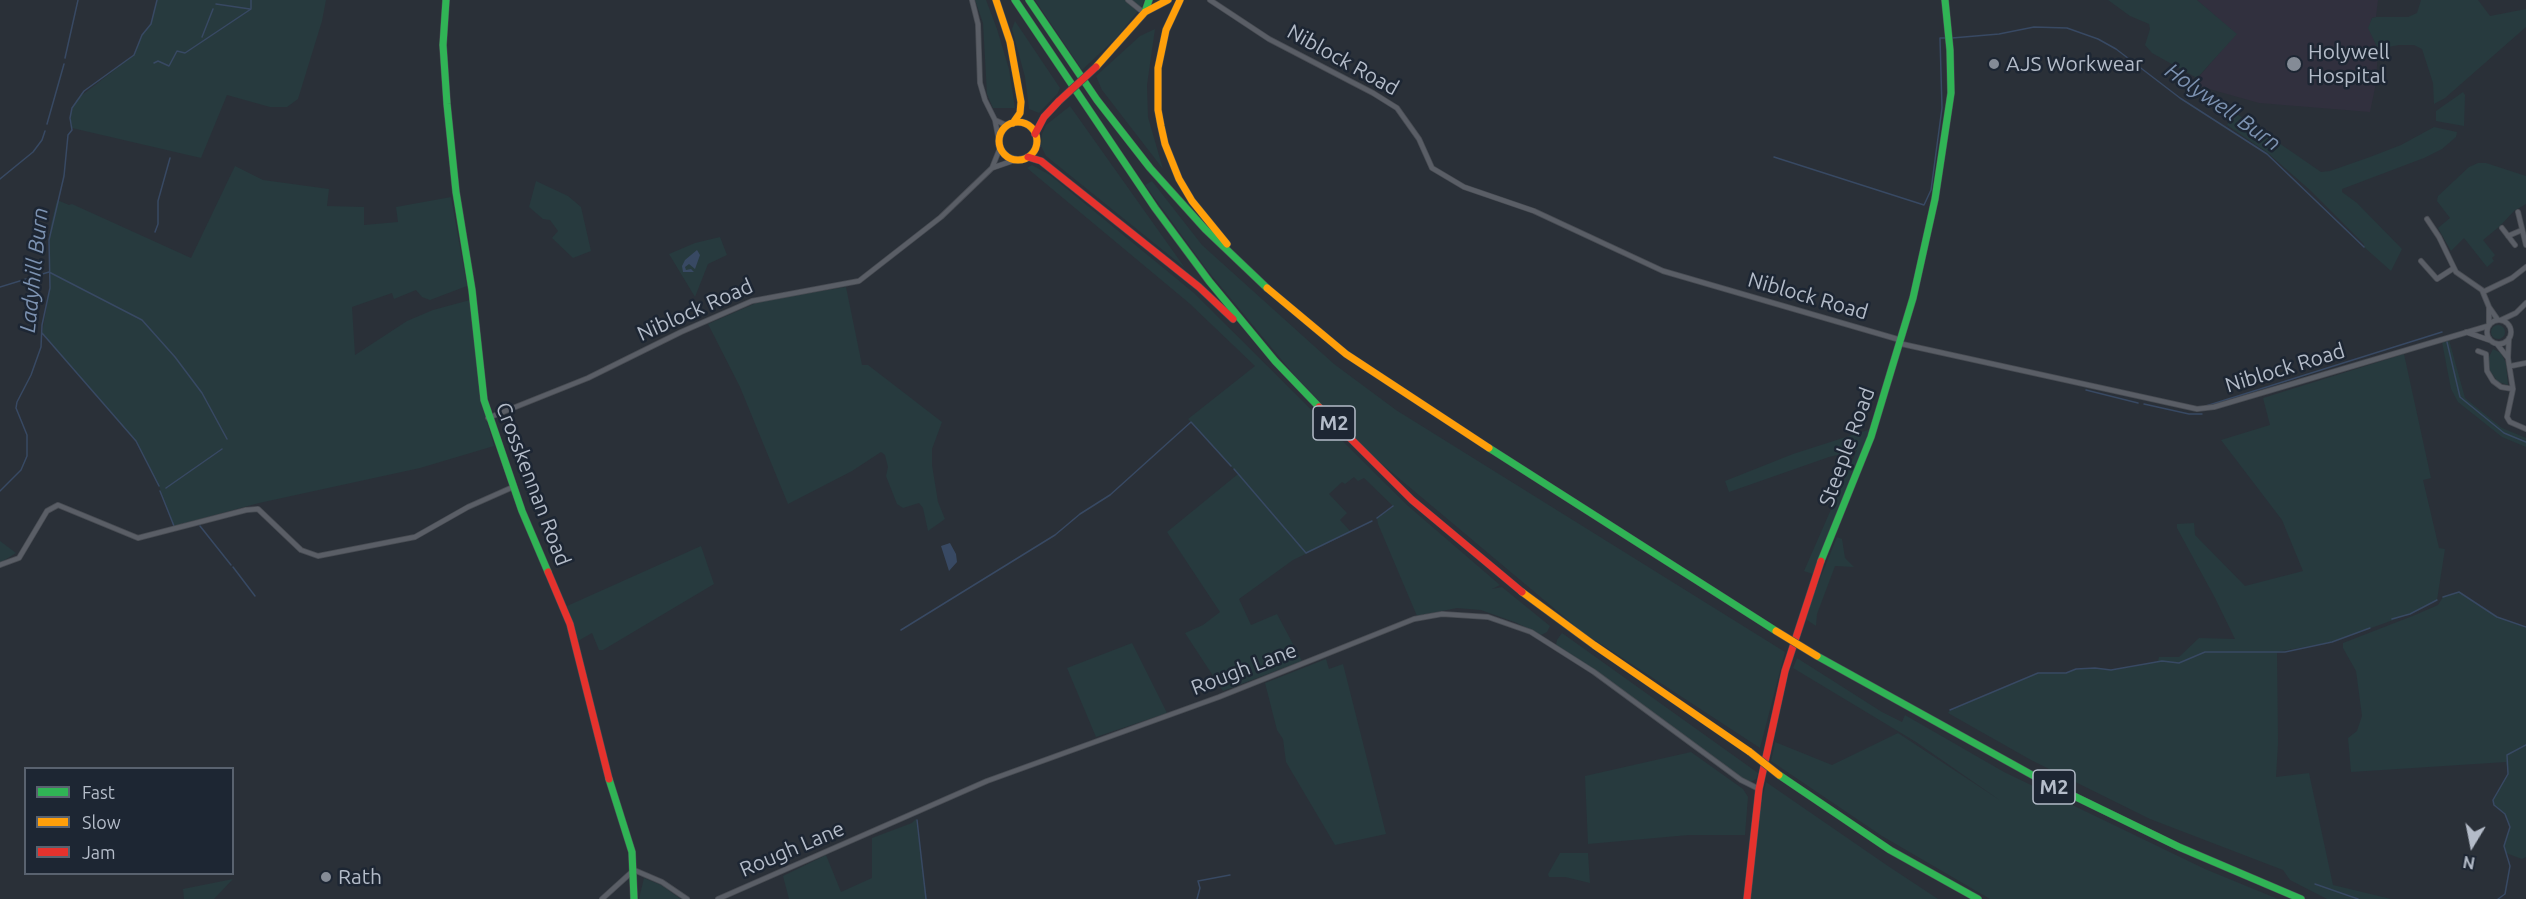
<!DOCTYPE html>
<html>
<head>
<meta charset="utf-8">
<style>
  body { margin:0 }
  #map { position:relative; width:2526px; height:899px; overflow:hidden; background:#2a3038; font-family:Ubuntu,sans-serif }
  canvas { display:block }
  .legend { position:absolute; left:24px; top:767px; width:210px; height:108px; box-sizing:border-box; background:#1d2633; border:2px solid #59626f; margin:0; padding:8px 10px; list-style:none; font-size:18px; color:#b4bcc9 }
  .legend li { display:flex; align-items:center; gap:12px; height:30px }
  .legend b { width:30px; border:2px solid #59626f }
  .north { position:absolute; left:2442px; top:815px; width:60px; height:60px; -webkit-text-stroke:4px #1d2633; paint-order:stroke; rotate:190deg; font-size:16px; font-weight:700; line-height:24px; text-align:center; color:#b4bcc9 }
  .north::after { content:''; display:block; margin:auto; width:21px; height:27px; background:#b4bcc9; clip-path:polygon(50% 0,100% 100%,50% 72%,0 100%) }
</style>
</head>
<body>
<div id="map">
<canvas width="2526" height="899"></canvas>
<ul class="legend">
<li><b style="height:8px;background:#30b455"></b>Fast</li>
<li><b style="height:8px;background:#ff9f0a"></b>Slow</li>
<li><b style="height:8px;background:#e5322d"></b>Jam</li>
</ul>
<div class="north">N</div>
</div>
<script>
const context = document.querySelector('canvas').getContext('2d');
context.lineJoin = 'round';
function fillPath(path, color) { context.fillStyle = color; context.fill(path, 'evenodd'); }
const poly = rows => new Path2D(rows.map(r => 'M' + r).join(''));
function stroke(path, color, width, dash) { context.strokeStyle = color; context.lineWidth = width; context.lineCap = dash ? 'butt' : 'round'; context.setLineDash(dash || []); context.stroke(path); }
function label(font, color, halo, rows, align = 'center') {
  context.font = font + ' Ubuntu,sans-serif'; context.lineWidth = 5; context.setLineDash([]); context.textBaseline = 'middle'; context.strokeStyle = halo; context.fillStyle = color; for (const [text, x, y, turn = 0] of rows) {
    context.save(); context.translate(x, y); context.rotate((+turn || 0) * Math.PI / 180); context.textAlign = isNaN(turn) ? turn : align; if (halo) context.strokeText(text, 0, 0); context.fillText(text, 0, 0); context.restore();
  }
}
const medical = poly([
  [2197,0,2378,0,2376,17,2372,18,2369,28,2378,49,2376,83,2370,112,2259,103,2195,85,2196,80,2236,34]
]);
const green = poly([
  [157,0,326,0,322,21,298,99,287,107,270,107,227,95,201,158,72,128,70,114,77,99,134,55,142,35,151,24],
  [975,0,986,0,997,29,1009,69,1015,108,993,108,987,94,983,23],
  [1035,0,1144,0,1142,6,1116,38,1082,70],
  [2108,0,2197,0,2237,34,2197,78,2152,53,2145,45,2150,29,2149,24,2130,16],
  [2421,0,2478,0,2490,16,2526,9,2526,27,2445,98,2434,104,2433,83,2422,49,2414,45,2399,45,2378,49,2368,28,2372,18,2376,17,2408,17,2417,13],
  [1015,21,1060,88,1058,93,1039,113,1029,109,1025,77,1012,29],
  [1155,29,1147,85,1148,117,1163,169,1102,90,1096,76,1140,36],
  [2463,92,2465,95,2464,126,2436,121,2436,111],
  [1070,106,1185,268,1046,156,1041,146,1042,134,1046,125],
  [2234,112,2321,172,2330,171,2370,157,2401,145,2434,127,2457,132,2456,137,2442,149,2424,158,2342,189,2342,192,2357,203,2402,249,2391,271,2364,247,2364,244,2311,191,2269,154,2227,125],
  [2478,163,2486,163,2526,176,2526,204,2514,211,2500,226,2483,240,2495,255,2492,258,2494,261,2487,267,2464,238,2451,251,2438,228,2450,218,2437,201,2438,196,2469,167],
  [1032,165,1050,175,1194,293,1407,505,1500,585,1492,589,1502,587,1550,626,1547,632,1541,635,1517,623,1481,610,1457,608,1417,616,1378,524,1377,518,1393,506,1364,478,1358,481,1354,477,1345,484,1342,482,1329,494,1347,513,1340,520,1351,532,1293,560,1239,599,1251,625,1277,614,1302,661,1223,691,1185,633,1203,625,1220,612,1167,532,1238,474,1188,419,1255,366,1189,303,1027,168],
  [235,166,263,180,329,189,327,206,364,207,364,225,398,222,396,207,451,197,467,286,430,300,422,297,416,290,394,299,392,293,352,307,355,355,407,321,433,310,470,300,480,398,494,446,420,468,259,503,174,526,159,486,136,441,42,333,50,288,49,240,51,224,57,200,69,205,72,204,191,258],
  [536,181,568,196,581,207,591,251,573,258,552,238,558,231,550,220,543,219,529,207],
  [1152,181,1202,245,1334,364,1396,410,1785,652,1760,748,1581,631,1370,454,1295,376,1207,270,1145,185],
  [720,237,727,255,708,264,695,297,669,254,695,243],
  [846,287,862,365,868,365,942,422,932,449,932,465,938,502,945,519,928,531,923,508,919,503,903,508,897,504,886,476,888,467,885,455,881,452,852,471,788,504,740,387,708,324,763,300],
  '2491 332a7 7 0 1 1 14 0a7 7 0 1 1-14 0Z',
  [2449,340,2465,398,2502,428,2526,438,2526,447,2502,437,2458,402,2451,389,2442,342],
  [2493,349,2501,353,2506,363,2508,385,2498,382,2490,371,2488,359],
  [2404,354,2431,478,2423,480,2439,548,2445,549,2437,600,2410,614,2332,642,2277,652,2278,743,2276,777,2309,773,2333,885,2391,899,2327,899,2290,880,2283,870,2150,819,2031,760,1948,713,1950,710,2038,673,2066,673,2076,669,2095,668,2111,670,2131,667,2158,661,2159,657,2179,657,2199,638,2235,639,2215,598,2177,528,2177,524,2194,523,2195,535,2245,586,2303,571,2282,520,2221,440,2270,425,2263,398],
  [1871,429,1813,574,1804,571,1857,450,1829,457,1729,492,1725,481,1793,454],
  [1837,537,1842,539,1845,558,1854,567,1835,566,1817,614,1816,626,1804,618],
  [0,541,16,553,0,563],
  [701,546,714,584,603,650,599,650,592,633,578,641,567,606],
  [2459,592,2499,618,2526,628,2526,857,2522,859,2506,853,2504,846,2510,827,2505,814,2494,805,2493,800,2508,774,2506,762,2351,772,2348,738,2357,731,2362,716,2356,671,2343,648,2343,643,2415,615,2438,605,2443,597],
  [1562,633,1758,773,1756,779,1749,783,1556,645,1557,640],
  [1132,643,1167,713,1096,737,1067,668],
  [1797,658,1882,712,1902,722,1905,715,2004,772,2205,869,2278,899,1990,899,1882,836,1771,761,1775,742,1832,765,1898,733,2001,801,1916,742,1793,668],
  [1326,659,1329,669,1343,664,1386,834,1335,845,1286,762,1283,739,1277,730,1265,683],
  [1691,752,1743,789,1748,797,1745,835,1689,835,1588,844,1585,776],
  [1766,782,1888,866,1938,899,1750,899,1754,835],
  [916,819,927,899,789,899,783,876,826,855,841,892,872,878,872,838,912,823],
  [1560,853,1588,853,1590,883,1565,877,1549,877,1548,874],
  [644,878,661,885,681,899,639,899],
  [233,879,214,899,184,899,183,889]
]);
const water = poly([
  [697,250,700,255,695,269,689,264,685,267,686,270,691,269,694,272,683,272,682,266,685,260],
  [950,543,956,554,957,562,949,571,941,546]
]);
const stream = poly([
  [216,4,250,9],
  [251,8,251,0],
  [202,37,213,9],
  [1952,38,1999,34,2034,27,2067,28,2098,39,2116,49,2180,98,2267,154,2364,247],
  [65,58,78,0],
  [154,63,158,61,169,66,177,51,185,53,251,9],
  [47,124,64,64],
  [1774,157,1924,205,1931,190,1942,108,1940,38,1947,38],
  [0,179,33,152,42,140,45,131],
  [155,232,158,224,158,201,170,158],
  [0,287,49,272,142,320,175,357,202,393,227,439],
  [42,333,136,441,159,486],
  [2447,342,2460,397,2504,433,2526,442],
  [2086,390,2138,403],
  [2144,404,2189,414,2202,414],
  [2206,406,2442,332],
  [1234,469,1306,553,1372,521],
  [166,488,222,449],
  [0,491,21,470,27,456,27,435,16,408,17,402,31,375,41,347,42,325,50,288,49,240,64,176,68,135,72,130,70,118,72,108,84,91,134,55,142,35,151,24,157,0],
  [160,491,174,526],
  [1377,518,1393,506],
  [200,526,231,565],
  [233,567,255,596],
  [2443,597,2459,592,2497,617,2526,627],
  [2392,619,2410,614,2437,600],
  [901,630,1055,535,1080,514,1110,495,1191,422,1231,466],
  [1950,710,2038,673,2066,673,2076,669,2095,668,2111,670,2162,661,2179,663,2205,652,2285,652,2332,642,2370,628],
  [917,820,926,899],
  [2315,884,2358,899],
  [1197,899,1200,888,1198,881,1230,875],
  [2498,899,2505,894,2510,866,2504,846,2510,827,2505,814,2494,805,2493,800,2508,774,2507,755,2526,745]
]);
const street = poly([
  [972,0,978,24,980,83,985,100,995,120,999,141],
  [1128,0,1144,13],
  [1210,0,1269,39,1373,93,1397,108,1419,139,1432,168,1464,187,1534,211,1663,271,1897,339,1902,344,2197,409,2214,407,2488,326],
  [995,120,1008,126],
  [992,168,1015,160],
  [2518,212,2526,245],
  [2427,219,2439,237,2456,272,2482,290,2489,307,2498,320],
  [2502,228,2515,245],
  [2508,236,2522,230],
  [2421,261,2437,279,2454,268],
  [2483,292,2512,278,2526,267],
  '2487 332a12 12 0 1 1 24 0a12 12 0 1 1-24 0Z',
  [2501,320,2516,313,2526,303],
  [2489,325,2489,307],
  [2466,332,2489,340],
  [2509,338,2508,358,2513,389,2507,417,2510,422,2526,429],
  [2497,344,2508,358],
  [2478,351,2486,354,2487,371,2493,381,2501,387,2513,389],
  [2511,366,2526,363],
  [488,418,588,378,681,332,752,301,859,281,941,217,992,168,1000,148],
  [0,565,19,558,47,511,58,505,138,538,246,510,258,509,301,550,318,556,415,537,468,507,513,487],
  [602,899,634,870,662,882,687,899],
  [718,899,987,781,1219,697,1414,619,1442,614,1488,617,1531,632,1594,672,1741,780,1759,789]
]);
const fast = poly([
  [446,0,443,45,447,104,456,192,472,290,484,400,522,511,548,572],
  [1015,0,1155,208,1209,281,1275,361,1319,407],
  [1029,0,1097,100,1150,168,1205,229,1267,288],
  [1145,12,1149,0],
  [1489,448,1776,631],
  [1821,561,1871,437,1913,298,1935,199,1951,93,1950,50,1945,0],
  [1817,656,2043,781,2179,847,2301,899],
  [1779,775,1890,850,1978,899],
  [609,779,632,852,634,899]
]);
const slow = poly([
  [996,0,1010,42,1021,102,1020,113,1013,123],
  [1180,0,1166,30,1158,68,1158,110,1161,126,1165,144,1179,179,1192,201,1227,244],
  [1096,67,1145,12,1168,0],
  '999 141a19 19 0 1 1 38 0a19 19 0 1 1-38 0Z',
  [1267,288,1346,354,1489,448],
  [1522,592,1594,645,1750,752]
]);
const jam = poly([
  [1035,134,1044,117,1059,101],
  [1028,157,1041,161,1199,287,1233,319],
  [1319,407,1412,500,1522,592],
  [548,572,570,624,609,779],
  [1747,899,1759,789,1785,671,1821,561]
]);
const slowBridge = poly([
  [1776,631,1817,656],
  [1750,752,1779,775]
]);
const jamBridge = poly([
  [1059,101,1096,67]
]);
const markers = [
  [1994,64,6,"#848b96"],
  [2294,64,8,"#848b96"],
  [326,877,6,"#848b96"]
];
const shields = [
  [1334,423,42],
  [2054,787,42]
];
const shieldNames = [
  ["M2",1334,423],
  ["M2",2054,787]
];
const poiNames = [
  ["Holywell",2308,52],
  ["Hospital",2308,76],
  ["AJS Workwear",2006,64],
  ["Rath",338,877]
];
const streetNames = [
  ["Niblock Road",1343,60,29],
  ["Niblock Road",1808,296,16],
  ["Niblock Road",695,310,-24],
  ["Niblock Road",2285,368,-17],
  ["Steeple Road",1847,447,-70],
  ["Crosskennan Road",533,484,69],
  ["Rough Lane",1244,669,-21],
  ["Rough Lane",792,849,-23]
];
const waterNames = [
  ["Holywell Burn",2223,107,35],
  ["Ladyhill Burn",34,270,-84]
];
fillPath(medical, '#31303e');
fillPath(green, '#273a3e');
fillPath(water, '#384963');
stroke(stream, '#384963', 1.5);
stroke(street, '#484c53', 6);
stroke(fast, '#484c53', 8);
stroke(slow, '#484c53', 8);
stroke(jam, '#484c53', 8);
stroke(street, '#5a5e66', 4.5);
stroke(fast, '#30b455', 7);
stroke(slow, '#ff9f0a', 7);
stroke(jam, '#e5322d', 7);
stroke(slowBridge, '#484c53', 8, []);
stroke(jamBridge, '#484c53', 8, []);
stroke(slowBridge, '#ff9f0a', 7);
stroke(jamBridge, '#e5322d', 7);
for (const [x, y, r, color] of markers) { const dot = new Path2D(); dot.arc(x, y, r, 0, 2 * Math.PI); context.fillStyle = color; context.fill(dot); stroke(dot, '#1d2633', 2); }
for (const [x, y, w] of shields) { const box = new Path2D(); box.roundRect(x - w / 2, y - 17, w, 34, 4.5); context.fillStyle = '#1d2633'; context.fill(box); stroke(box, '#b4bcc9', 1.5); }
label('bold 20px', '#b4bcc9', null, shieldNames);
label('21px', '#b4bcc9', '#1d2633', poiNames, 'left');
label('21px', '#b4bcc9', '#1d2633', streetNames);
label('italic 22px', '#7c92b1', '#1d2633', waterNames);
</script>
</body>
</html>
